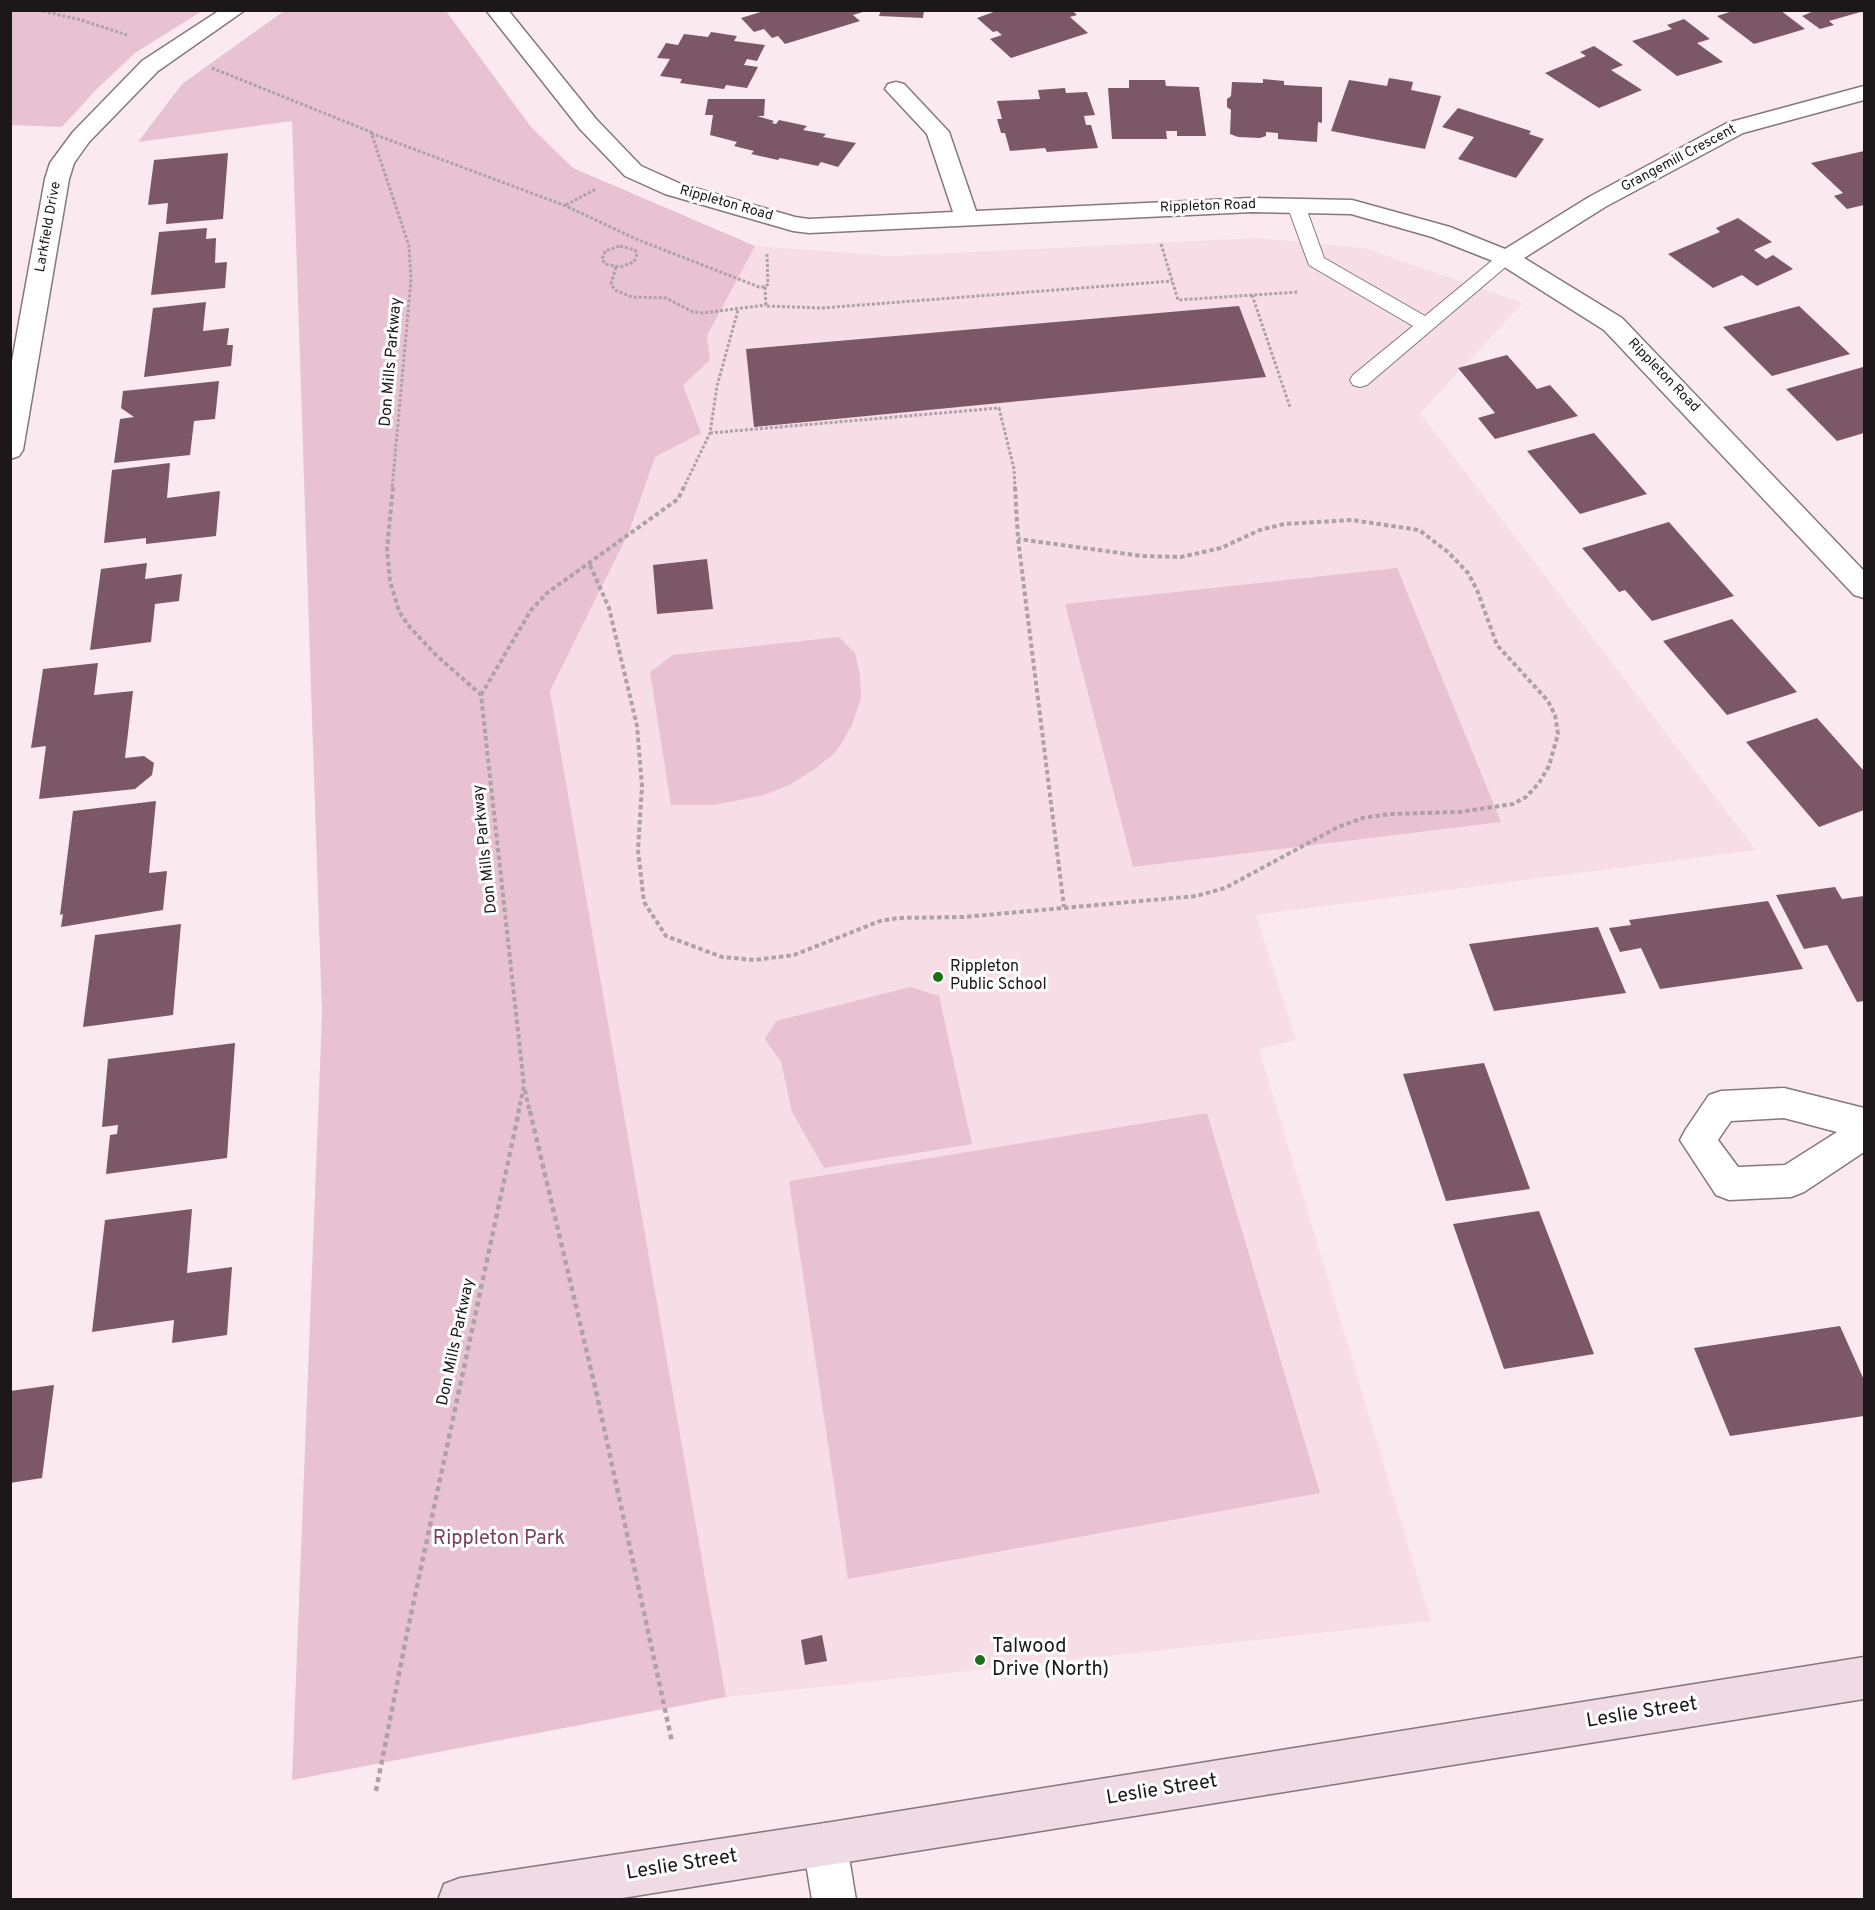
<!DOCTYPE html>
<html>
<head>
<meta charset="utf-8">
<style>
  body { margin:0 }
  #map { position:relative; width:1875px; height:1910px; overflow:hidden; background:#faeaf0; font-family:Overpass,sans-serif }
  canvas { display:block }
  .frame { position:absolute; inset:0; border:12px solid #1c1719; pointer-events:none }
</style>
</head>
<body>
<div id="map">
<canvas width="1875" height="1910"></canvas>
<div class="frame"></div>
</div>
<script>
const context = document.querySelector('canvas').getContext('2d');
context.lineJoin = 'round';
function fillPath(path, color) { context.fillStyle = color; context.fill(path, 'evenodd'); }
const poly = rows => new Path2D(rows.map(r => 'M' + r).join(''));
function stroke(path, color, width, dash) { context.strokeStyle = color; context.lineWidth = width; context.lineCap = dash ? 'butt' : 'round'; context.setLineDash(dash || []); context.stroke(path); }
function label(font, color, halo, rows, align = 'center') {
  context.font = font + ' Overpass,sans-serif'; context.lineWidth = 6; context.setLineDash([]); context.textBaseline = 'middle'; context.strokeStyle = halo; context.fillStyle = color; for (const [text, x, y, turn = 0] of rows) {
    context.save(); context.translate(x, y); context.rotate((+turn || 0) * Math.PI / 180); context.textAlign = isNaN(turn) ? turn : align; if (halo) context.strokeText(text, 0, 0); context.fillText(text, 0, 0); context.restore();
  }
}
const built = poly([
  [1256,238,1364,248,1523,303,1420,413,1756,850,1256,915,1296,1040,1259,1049,1431,1621,726,1697,550,691,629,532,678,391,755,246,891,256]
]);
const green = poly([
  [11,10,202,10,202,11,135,53,95,91,62,127,11,125],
  [284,11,446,11,531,127,573,168,755,246,707,336,710,360,683,385,701,433,655,457,629,532,550,691,726,1697,292,1780,322,1015,292,121,138,142,182,84],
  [1397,568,1501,822,1133,867,1065,604],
  [839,637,855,653,860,675,861,698,852,725,836,752,815,769,789,785,764,795,714,805,671,805,650,672,673,655],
  [910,987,939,996,972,1144,824,1168,792,1112,781,1062,765,1039,776,1021],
  [1207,1113,1320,1493,848,1579,789,1181]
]);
const building = poly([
  [767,10,866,10,866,11,853,15,860,21,785,44,778,36,772,38,764,29,754,32,741,18],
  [881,10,924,10,923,18,879,16],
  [999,10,1072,10,1077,15,1070,17,1088,33,1011,58,990,39,1002,35,997,31,993,32,977,18],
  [1736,10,1780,10,1805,29,1754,44,1717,16],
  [1816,10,1864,10,1864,11,1829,21,1834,25,1820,29,1802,16],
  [1684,19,1710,39,1697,43,1723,62,1677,76,1632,41,1672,29,1667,25],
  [711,32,737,36,734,41,765,45,757,61,747,59,744,65,758,67,747,88,726,85,724,89,680,83,682,79,660,76,670,59,657,58,666,43,678,45,684,34,708,37],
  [1594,46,1623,65,1611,70,1642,90,1599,108,1545,73,1586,56,1580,52],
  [1389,78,1413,82,1411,90,1441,96,1425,149,1331,131,1349,80,1387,86],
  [1263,79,1284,81,1284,85,1322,87,1322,123,1318,122,1317,142,1278,139,1278,133,1266,132,1266,136,1260,138,1238,137,1230,134,1231,110,1227,107,1227,99,1231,96,1232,82,1263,83],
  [1129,80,1165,80,1166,86,1199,87,1206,136,1177,136,1177,131,1166,131,1167,139,1112,139,1108,88,1129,88],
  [1065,88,1066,93,1087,92,1095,115,1084,116,1086,125,1091,125,1098,148,1047,152,1045,148,1010,151,1005,133,1001,133,997,119,1002,119,997,101,1040,99,1038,90],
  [708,99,765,99,764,116,757,116,774,121,772,123,776,124,779,120,807,126,803,130,826,134,823,137,856,143,838,167,821,162,818,166,780,158,778,160,751,154,754,151,734,146,737,142,710,135,713,115,705,115],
  [1458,108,1531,131,1529,134,1544,139,1516,178,1458,159,1474,137,1442,127],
  [1864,151,1864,205,1847,209,1834,196,1843,193,1811,163],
  [228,153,223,219,166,224,168,203,148,205,154,160],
  [1738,218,1772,242,1754,250,1766,259,1773,255,1793,269,1757,286,1742,275,1713,288,1668,254,1720,232,1716,228],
  [207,228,206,239,216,238,215,263,227,262,225,288,151,295,159,232],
  [206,302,203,331,229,328,227,345,233,345,231,366,144,377,153,308],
  [1239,306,1266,377,754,427,746,349],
  [1799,306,1850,354,1772,376,1723,327],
  [1507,355,1537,389,1550,385,1578,416,1495,439,1478,418,1495,413,1458,368],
  [1863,367,1864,433,1837,441,1786,389],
  [219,381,215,419,194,421,190,455,114,463,120,419,134,417,121,408,123,391],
  [1594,433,1647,494,1580,514,1527,451],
  [170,463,167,498,220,491,216,536,146,544,146,538,104,543,112,470],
  [1669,522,1734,596,1652,621,1625,590,1619,592,1582,548],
  [707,559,713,609,657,614,653,565],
  [147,563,145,579,182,574,179,601,155,604,151,642,90,650,101,569],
  [1732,619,1797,692,1727,715,1663,641],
  [98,663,94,695,133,691,125,758,144,756,154,763,152,775,135,789,39,799,46,746,31,748,43,669],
  [1817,718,1864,771,1864,810,1819,827,1746,742],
  [156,801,149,873,167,871,163,910,61,927,63,914,60,915,73,811],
  [1835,887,1842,899,1864,896,1864,1001,1857,1002,1827,945,1804,949,1776,895],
  [1768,901,1803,969,1660,989,1641,948,1620,952,1609,928,1631,925,1629,920],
  [181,924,173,1015,83,1027,95,935],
  [1598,927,1626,993,1494,1011,1469,944],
  [235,1043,227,1158,106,1174,110,1135,117,1134,118,1125,102,1127,108,1059],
  [1484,1063,1530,1189,1446,1201,1403,1074],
  [192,1209,187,1273,232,1267,227,1335,172,1343,174,1320,92,1332,105,1220],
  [1539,1211,1594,1354,1504,1369,1453,1224],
  [1840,1326,1864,1380,1864,1416,1730,1436,1694,1348],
  [54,1385,42,1478,10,1483,10,1391],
  [822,1635,827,1661,805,1665,801,1640]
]);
const pathFar2 = poly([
  [38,10,81,20,127,35],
  [212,68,371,132,409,246,411,280,392,489],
  [371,133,566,206,636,239,759,287,765,287,768,284,767,254],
  [566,205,596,189],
  [1161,244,1178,300,1298,292],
  [620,246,635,250,637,254,634,262,620,267,605,264,602,259,605,251,620,246],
  [616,267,611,284,615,290,632,297,666,298,693,312,703,313,766,305],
  [765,287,766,306,822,308,1172,281],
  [1252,295,1290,407],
  [710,433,999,408,1014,469,1015,489],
  [683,489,710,433,717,386,738,310]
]);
const pathFar1 = poly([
  [393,487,387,549,390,581,399,611,408,625,435,654,481,695,524,1086,518,1113],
  [1015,487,1018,539,1064,907],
  [590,565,609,608,637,726,642,786,638,850,644,902,666,936,722,957,755,960,794,955,880,921,898,918,964,917,1196,896,1225,888,1338,827,1363,818,1390,814,1459,812,1513,804,1526,797,1539,783,1549,766,1558,734,1555,715,1548,701,1497,645,1477,590,1468,573,1448,552,1419,530,1352,520,1284,524,1260,530,1221,548,1181,557,1142,556,1018,539],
  [481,695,531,610,547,593,678,499,684,487],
  [525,1090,530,1113]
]);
const path = poly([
  [530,1111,596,1391,672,1742],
  [376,1791,407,1633,519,1111]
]);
const lane = poly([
  [1296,199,1303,201,1305,205,1324,258,1425,316,1500,254,1507,252,1514,254,1516,258,1367,385,1360,387,1353,385,1350,380,1353,375,1413,326,1309,265,1287,205,1289,201,1296,199]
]);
const street = poly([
  [220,10,245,10,158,71,89,142,74,163,69,179,23,450,19,456,10,459,10,372,45,179,50,163,73,132,142,61,220,10],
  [486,10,508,10,596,119,641,166,681,184,795,217,809,219,953,212,927,134,885,89,888,84,896,82,904,84,949,132,976,211,1252,198,1352,200,1450,227,1505,249,1589,197,1727,123,1864,86,1864,100,1743,133,1605,207,1524,258,1622,318,1864,571,1864,598,1854,595,1604,330,1498,263,1432,237,1351,214,1252,212,809,233,793,231,665,194,625,176,580,129,486,10],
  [1784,1088,1864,1108,1864,1152,1804,1192,1791,1197,1729,1200,1716,1195,1680,1140,1686,1129,1709,1095,1721,1091,1784,1088],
  [1784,1118,1837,1132,1785,1165,1738,1167,1718,1140,1731,1121,1784,1118],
  [825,1823,841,1829,847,1845,856,1900,812,1900,803,1845,809,1829,825,1823]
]);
const secondary = poly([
  [1864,1657,1864,1699,610,1900,438,1900,444,1884,460,1878,825,1823,1864,1657]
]);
const markers = [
  [938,977,6,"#1d7019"],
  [980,1660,6,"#1d7019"]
];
const farStreetnames = [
  ["Grangemill Crescent",1679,159,-28],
  ["Rippleton Road",726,204,16],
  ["Rippleton Road",1208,207,-2],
  ["Larkfield Drive",49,227,-80],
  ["Rippleton Road",1663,376,46]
];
const streetNames = [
  ["Don Mills Parkway",392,362,-85],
  ["Don Mills Parkway",486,849,-96],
  ["Don Mills Parkway",457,1342,-78]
];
const poiNames = [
  ["Rippleton",950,968],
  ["Public School",950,986]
];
const nearParknames = [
  ["Rippleton Park",499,1540]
];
const nearPoinames = [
  ["Talwood",992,1648],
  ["Drive (North)",992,1671]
];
const nearStreetnames = [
  ["Leslie Street",1642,1714,-9],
  ["Leslie Street",1162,1791,-9],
  ["Leslie Street",682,1866,-9]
];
fillPath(built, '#f6dde6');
fillPath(green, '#e8c2d1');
fillPath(building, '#7c5867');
stroke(lane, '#85777c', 2);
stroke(street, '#85777c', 3);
stroke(secondary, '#85777c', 3);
stroke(pathFar2, '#aea2a6', 3, [3, 2]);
stroke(pathFar1, '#aea2a6', 4, [4.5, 3]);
stroke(path, '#aea2a6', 4.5, [5, 4]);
fillPath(lane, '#fff');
fillPath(street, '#fff');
fillPath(secondary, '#f0dae3');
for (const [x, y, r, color] of markers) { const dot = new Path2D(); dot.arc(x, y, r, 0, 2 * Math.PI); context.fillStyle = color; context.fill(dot); stroke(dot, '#fff', 2); }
label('14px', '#1c1719', '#fff', farStreetnames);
label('16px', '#1c1719', '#fff', streetNames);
label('16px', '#1c1719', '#fff', poiNames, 'left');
label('20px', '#784159', '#fff', nearParknames);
label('20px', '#1c1719', '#fff', nearPoinames, 'left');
label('20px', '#1c1719', '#fff', nearStreetnames);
</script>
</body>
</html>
